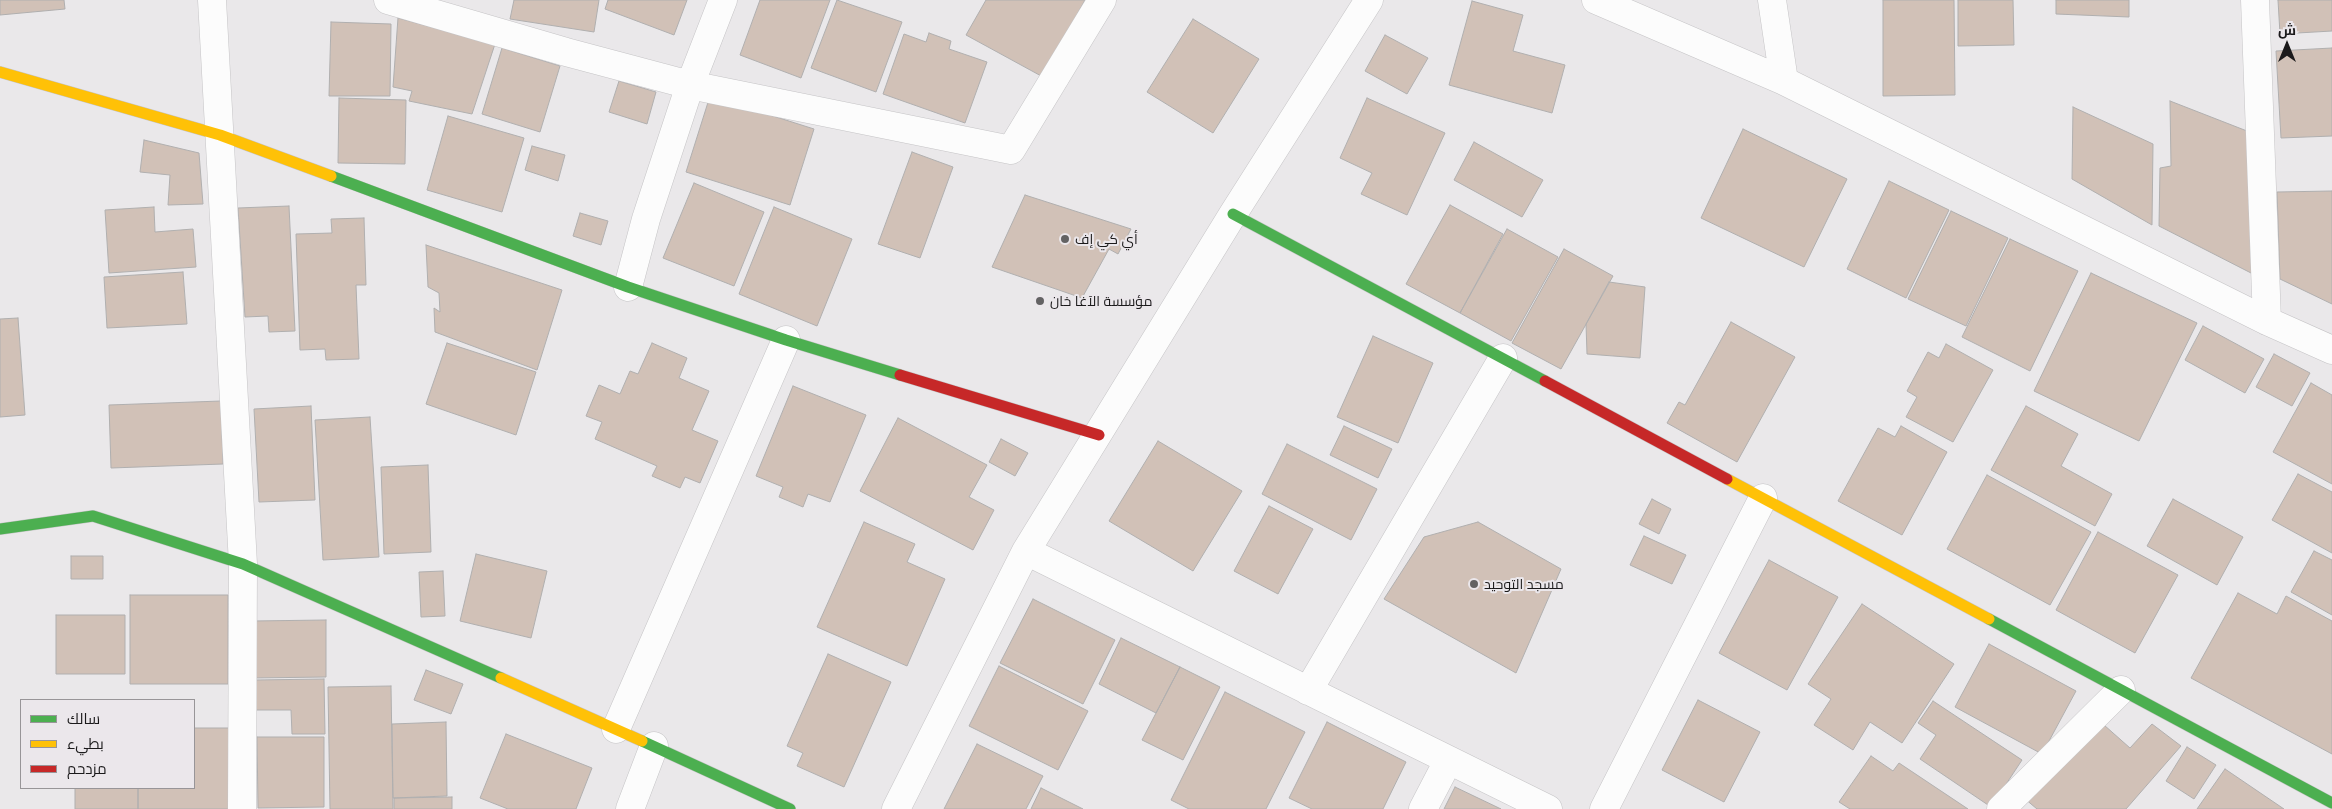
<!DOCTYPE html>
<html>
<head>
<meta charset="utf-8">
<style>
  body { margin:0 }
  #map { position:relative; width:2332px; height:809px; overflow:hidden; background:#eae8ea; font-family:Lato,Cairo,sans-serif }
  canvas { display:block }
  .legend { position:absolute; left:20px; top:699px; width:175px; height:90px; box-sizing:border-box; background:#ebe7eb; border:1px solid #989598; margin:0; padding:6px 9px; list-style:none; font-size:15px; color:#1b1a1b }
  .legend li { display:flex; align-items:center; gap:10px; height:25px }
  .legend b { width:25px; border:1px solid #989598 }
  .north { position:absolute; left:2262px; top:20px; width:50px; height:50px; -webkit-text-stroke:4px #ebe7eb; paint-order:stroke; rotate:0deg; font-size:14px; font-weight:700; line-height:20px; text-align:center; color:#1b1a1b }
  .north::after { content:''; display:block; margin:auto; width:18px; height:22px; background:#1b1a1b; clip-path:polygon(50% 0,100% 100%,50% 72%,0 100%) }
</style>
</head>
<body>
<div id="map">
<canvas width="2332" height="809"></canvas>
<ul class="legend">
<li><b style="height:6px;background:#4caf50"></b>سالك</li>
<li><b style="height:6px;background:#ffc107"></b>بطيء</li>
<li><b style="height:6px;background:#c62828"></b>مزدحم</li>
</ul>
<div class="north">ش</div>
</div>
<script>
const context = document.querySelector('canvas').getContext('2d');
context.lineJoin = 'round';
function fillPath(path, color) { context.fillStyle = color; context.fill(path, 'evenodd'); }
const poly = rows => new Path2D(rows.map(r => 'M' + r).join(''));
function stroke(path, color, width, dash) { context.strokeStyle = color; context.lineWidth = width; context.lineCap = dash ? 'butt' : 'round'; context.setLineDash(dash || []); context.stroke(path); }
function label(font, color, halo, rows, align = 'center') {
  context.font = font + ' Lato,Cairo,sans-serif'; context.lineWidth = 4; context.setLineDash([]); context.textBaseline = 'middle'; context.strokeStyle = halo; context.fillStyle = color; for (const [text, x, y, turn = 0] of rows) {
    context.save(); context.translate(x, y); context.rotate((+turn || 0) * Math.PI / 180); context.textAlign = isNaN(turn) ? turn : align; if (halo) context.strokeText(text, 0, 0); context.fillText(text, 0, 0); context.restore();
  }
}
const building = poly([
  [0,0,64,0,65,9,0,15,0,0],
  [514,0,599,0,594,32,510,19,514,0],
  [608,0,687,0,674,35,605,9,608,0],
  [760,0,830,0,801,78,740,55,760,0],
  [837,0,902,22,876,92,811,68,837,0],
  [986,0,1085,0,1043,77,966,35,986,0],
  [1883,0,1954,0,1955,95,1883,96,1883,0],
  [1958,0,2013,0,2014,45,1958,46,1958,0],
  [2056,0,2129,0,2129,17,2056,14,2056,0],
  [2278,0,2332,0,2332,31,2280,34,2278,0],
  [1472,1,1523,15,1513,51,1565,65,1552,113,1449,85,1472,1],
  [398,18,495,44,472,114,409,101,412,91,393,87,398,18],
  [1193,19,1259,59,1213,133,1147,92,1193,19],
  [331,22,391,24,390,96,329,96,331,22],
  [929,33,951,41,949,49,987,62,965,123,883,94,904,34,926,42,929,33],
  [1385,35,1428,58,1407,94,1365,71,1385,35],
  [502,48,560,66,540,132,482,114,502,48],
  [2332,48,2332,136,2281,138,2276,51,2332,48],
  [619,81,656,92,647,124,609,112,619,81],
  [710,96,814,129,790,205,686,172,710,96],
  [339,98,406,100,405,164,338,163,339,98],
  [1367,98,1445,133,1407,215,1361,194,1372,173,1340,158,1367,98],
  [2170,101,2247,131,2253,274,2159,226,2160,168,2171,166,2170,101],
  [2073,107,2153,144,2152,225,2072,179,2073,107],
  [448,116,524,138,502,212,427,190,448,116],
  [1743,129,1847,179,1804,267,1701,218,1743,129],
  [144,140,199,153,203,204,168,205,170,175,140,172,144,140],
  [1474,142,1543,180,1522,217,1454,180,1474,142],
  [532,146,565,155,558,181,525,170,532,146],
  [912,152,953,167,920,258,878,244,912,152],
  [1889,181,1949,210,1906,298,1847,269,1889,181],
  [694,183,764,212,734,286,663,258,694,183],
  [2332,191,2332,304,2280,279,2277,192,2332,191],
  [1025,195,1131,229,1118,254,1109,249,1082,298,992,267,1025,195],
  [1450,205,1503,234,1460,313,1406,284,1450,205],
  [289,206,295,331,269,332,268,316,245,317,238,208,289,206],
  [154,207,155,232,193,229,196,267,109,273,105,210,154,207],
  [774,207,852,239,817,326,739,294,774,207],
  [1951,211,2008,238,1966,326,1908,299,1951,211],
  [580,213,608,221,601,245,573,236,580,213],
  [364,218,366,285,356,285,359,359,326,360,325,349,300,350,296,234,332,233,331,219,364,218],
  [1507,229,1558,257,1511,341,1460,313,1507,229],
  [2010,239,2078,271,2030,371,1962,337,2010,239],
  [426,245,562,290,537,370,435,332,434,308,440,312,439,293,428,287,426,245],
  [1564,249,1613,276,1561,369,1512,343,1564,249],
  [183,272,187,324,107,328,104,277,183,272],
  [2091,273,2197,323,2139,441,2034,391,2091,273],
  [1609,282,1645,287,1640,358,1587,354,1586,324,1609,282],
  [18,318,25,415,0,417,0,319,18,318],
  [1731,322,1795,357,1737,462,1667,423,1679,402,1685,405,1731,322],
  [2203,326,2264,359,2245,393,2185,360,2203,326],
  [1373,336,1433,363,1398,443,1337,417,1373,336],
  [447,343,536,372,516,435,426,404,447,343],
  [652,343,687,358,679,378,709,391,692,430,718,441,700,483,685,477,680,488,652,476,657,466,595,439,602,422,586,416,599,385,620,394,630,371,638,374,652,343],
  [1946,344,1993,370,1953,442,1906,417,1917,397,1907,391,1928,352,1939,358,1946,344],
  [2274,354,2310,373,2292,406,2256,387,2274,354],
  [2311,383,2332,395,2332,484,2273,452,2311,383],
  [793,386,866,415,830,502,808,494,803,507,779,497,783,487,756,476,793,386],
  [221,401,223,464,111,468,109,405,221,401],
  [311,406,315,500,259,502,254,409,311,406],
  [2026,406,2078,434,2061,466,2112,494,2095,526,1991,470,2026,406],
  [370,417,379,557,323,560,315,420,370,417],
  [898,418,987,465,969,497,994,510,973,550,860,491,898,418],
  [1344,426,1392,449,1378,478,1330,455,1344,426],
  [1901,426,1947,452,1902,535,1838,501,1878,428,1895,437,1901,426],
  [1001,439,1028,453,1015,476,989,462,1001,439],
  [1158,441,1242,491,1193,571,1109,521,1158,441],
  [1287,444,1377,489,1351,540,1262,494,1287,444],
  [428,465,431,552,384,554,381,467,428,465],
  [2298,474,2332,492,2332,553,2272,520,2298,474],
  [1987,475,2091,532,2050,605,1947,549,1987,475],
  [1652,499,1671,509,1659,534,1639,524,1652,499],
  [2173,499,2243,537,2217,585,2147,546,2173,499],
  [1269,506,1313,529,1278,594,1234,571,1269,506],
  [864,522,915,544,907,562,945,579,907,666,817,627,864,522],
  [1478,522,1561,569,1516,673,1384,599,1424,537,1478,522],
  [2098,532,2178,575,2135,653,2056,610,2098,532],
  [1644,536,1686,555,1672,584,1630,565,1644,536],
  [2314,551,2332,560,2332,615,2291,592,2314,551],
  [476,554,547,571,531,638,460,621,476,554],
  [71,556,103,556,103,579,71,579,71,556],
  [1769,560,1838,597,1787,690,1719,653,1769,560],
  [443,571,445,616,421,617,419,572,443,571],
  [2238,593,2277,614,2286,596,2332,621,2332,754,2191,678,2238,593],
  [130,595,228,595,228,684,130,684,130,595],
  [1033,599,1115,640,1083,704,1000,663,1033,599],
  [1862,604,1954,664,1902,743,1870,722,1853,750,1814,725,1831,699,1808,684,1862,604],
  [56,615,125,615,125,674,56,674,56,615],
  [326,620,326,677,252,678,252,621,326,620],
  [1121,638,1180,667,1156,713,1099,684,1121,638],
  [1989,644,2076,691,2042,754,1955,707,1989,644],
  [828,654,891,682,844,787,797,766,803,753,787,746,828,654],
  [999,666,1088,711,1058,770,969,726,999,666],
  [1180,667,1220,687,1183,760,1142,740,1180,667],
  [426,670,463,684,451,714,414,700,426,670],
  [324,679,325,734,292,734,291,710,255,710,255,680,324,679],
  [391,686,393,809,330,809,328,687,391,686],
  [1225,692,1305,732,1266,809,1189,809,1171,800,1225,692],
  [1698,700,1760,732,1724,802,1662,770,1698,700],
  [1933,701,2022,760,1991,807,1920,759,1936,735,1918,723,1933,701],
  [2095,717,2130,748,2152,724,2181,746,2126,809,2037,809,2024,798,2095,717],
  [446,722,447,796,393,798,392,724,446,722],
  [1327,722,1406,762,1383,809,1312,809,1289,798,1327,722],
  [194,728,231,728,231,809,138,809,138,788,194,788,194,728],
  [506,734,592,768,576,809,508,809,480,798,506,734],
  [257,737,324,737,324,807,258,808,257,737],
  [977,744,1043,776,1026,809,944,809,977,744],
  [2187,747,2216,765,2194,799,2166,781,2187,747],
  [1871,756,1893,771,1899,763,1968,809,1850,809,1839,802,1871,756],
  [2225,769,2284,809,2197,809,2225,769],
  [1455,787,1501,809,1444,809,1455,787],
  [75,788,138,788,138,809,75,809,75,788],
  [1041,788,1083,809,1031,809,1041,788],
  [452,797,452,809,394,809,394,798,452,797]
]);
const street = poly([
  [212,0,243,564,242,809],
  [388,0,566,52,690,85,1011,150,1102,0],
  [1596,0,1784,81,2267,321,2332,350],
  [1772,0,1784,81],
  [2255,0,2267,321],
  [628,287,646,219,690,85,723,0],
  [1026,551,1548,809],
  [1308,691,1503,358],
  [616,729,786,340],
  [630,809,654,746],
  [896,809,1026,551,1233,214,1369,0],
  [1423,809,1448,761],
  [1604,809,1763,498],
  [2001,809,2121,690]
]);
const fast = poly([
  [331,176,628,287,786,340,900,375],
  [1233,214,1545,381],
  [0,529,93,516,243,564,501,678],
  [1989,619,2332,803],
  [642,741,790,809]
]);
const slow = poly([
  [0,72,220,135,331,176],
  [1727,479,1989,619],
  [501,678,642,741]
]);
const jam = poly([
  [900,375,1099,435],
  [1545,381,1727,479]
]);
const markers = [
  [1065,239,5,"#636263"],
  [1040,301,5,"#636263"],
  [1474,584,5,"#636263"]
];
const poiNames = [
  ["أي كي إف",1075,239],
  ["مؤسسة الآغا خان",1050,301],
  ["مسجد التوحيد",1484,584]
];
fillPath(building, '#d1c1b7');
stroke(building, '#b0afaf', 1);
stroke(street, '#c5c4c6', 29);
stroke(fast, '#c5c4c6', 12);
stroke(slow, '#c5c4c6', 12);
stroke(jam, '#c5c4c6', 12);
stroke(street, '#fcfcfc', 28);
stroke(fast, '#4caf50', 11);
stroke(slow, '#ffc107', 11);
stroke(jam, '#c62828', 11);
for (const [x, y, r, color] of markers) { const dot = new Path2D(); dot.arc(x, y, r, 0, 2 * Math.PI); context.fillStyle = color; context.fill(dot); stroke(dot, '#ebe7eb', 2); }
label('14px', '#1b1a1b', '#ebe7eb', poiNames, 'left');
</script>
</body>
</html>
